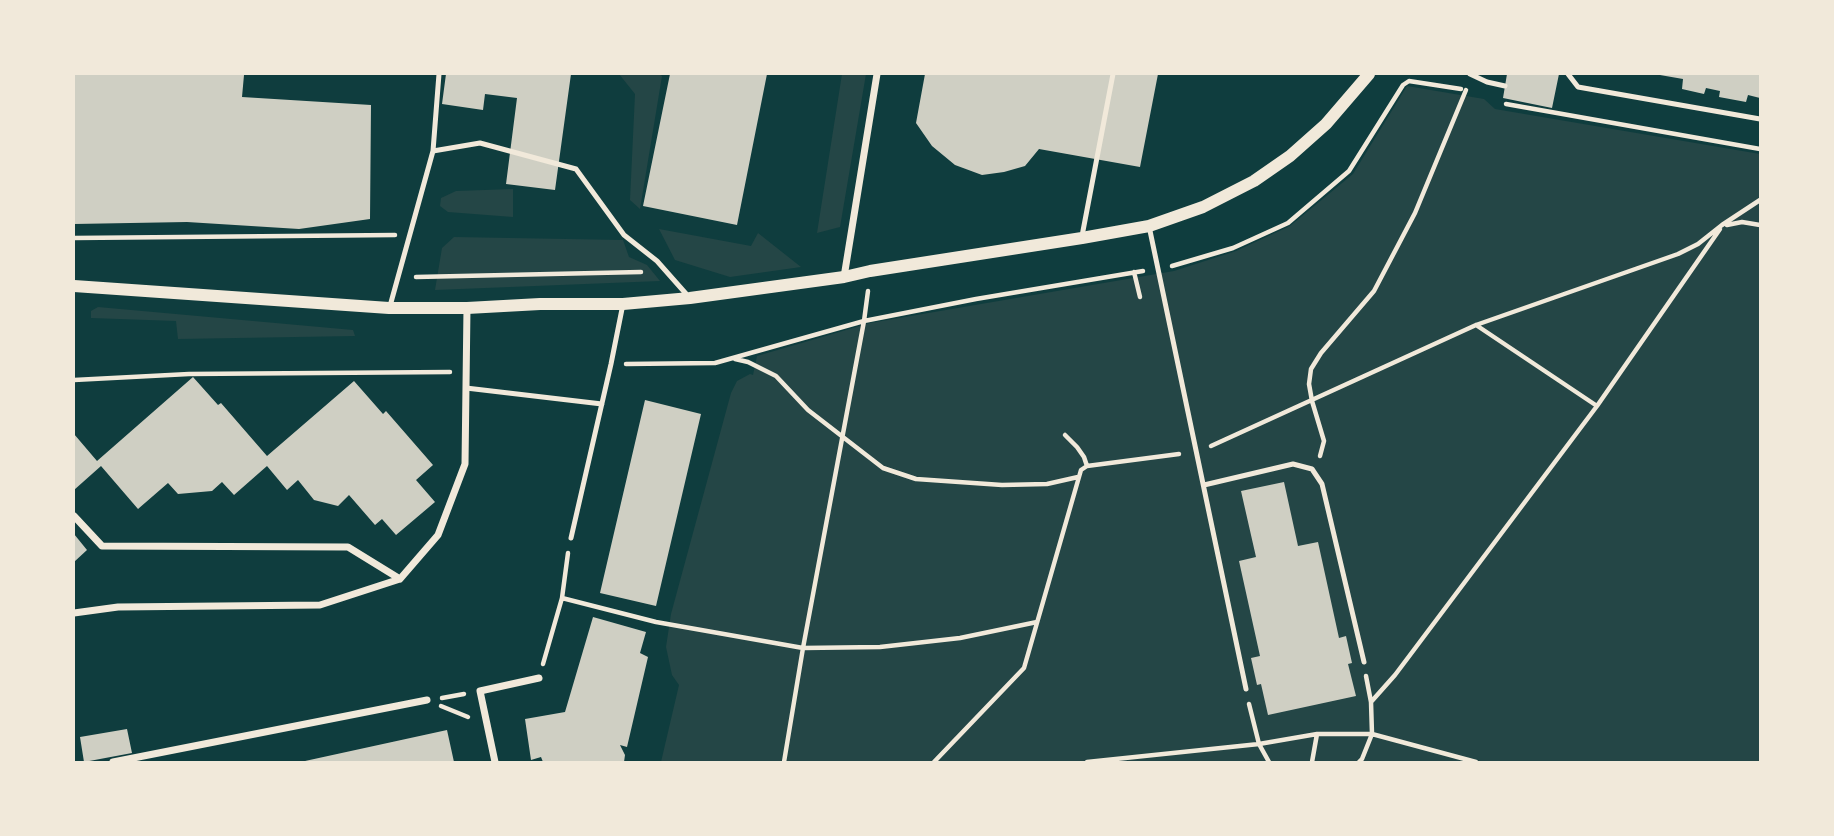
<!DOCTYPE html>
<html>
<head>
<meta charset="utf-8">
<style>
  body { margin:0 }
  #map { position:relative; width:1834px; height:836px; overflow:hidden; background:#0f3d3e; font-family:Raleway,sans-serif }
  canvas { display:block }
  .frame { position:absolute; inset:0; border:75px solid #f1e9da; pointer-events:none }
</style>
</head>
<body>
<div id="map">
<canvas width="1834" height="836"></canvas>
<div class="frame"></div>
</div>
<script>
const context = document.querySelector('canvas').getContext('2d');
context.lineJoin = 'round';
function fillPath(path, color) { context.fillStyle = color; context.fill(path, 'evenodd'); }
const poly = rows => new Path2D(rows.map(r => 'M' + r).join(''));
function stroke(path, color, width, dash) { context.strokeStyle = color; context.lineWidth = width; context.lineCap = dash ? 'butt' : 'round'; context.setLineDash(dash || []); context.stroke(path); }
const green = poly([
  [619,74,659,74,662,76,640,209,630,200,635,94],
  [842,74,866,74,840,227,817,233],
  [1407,86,1484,99,1495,109,1760,154,1760,762,661,762,679,685,672,675,666,647,671,614,731,393,737,381,750,374,753,375,757,356,870,323,1174,271,1236,251,1290,226,1353,174],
  [513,189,513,217,448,212,440,206,441,198,456,191],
  [659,229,751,246,758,233,801,267,730,277,675,260],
  [454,237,623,240,629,257,647,265,660,281,435,290,442,248],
  [98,307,353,330,355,336,178,339,176,321,91,318,91,311]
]);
const building = poly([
  [74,74,244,75,242,97,371,105,370,219,299,229,187,222,74,224],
  [446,74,571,74,555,190,506,184,517,98,485,94,483,110,442,104],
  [670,74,767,74,737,225,643,206],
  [925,74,1158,74,1140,167,1039,149,1025,166,1004,172,982,175,955,165,932,146,916,123],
  [1507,74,1559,74,1552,108,1503,98],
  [1660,74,1760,74,1760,98,1748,95,1746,102,1719,97,1720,91,1706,88,1704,94,1682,89,1683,79,1660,75],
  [193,377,218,405,221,403,267,456,354,381,383,414,386,411,433,465,416,480,435,502,396,535,382,519,375,525,349,495,338,506,314,500,298,480,287,490,267,466,234,495,222,482,212,491,178,494,168,483,138,509,101,466,74,490,74,434,97,461],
  [645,400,701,414,656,606,600,593],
  [1284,482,1298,546,1318,542,1339,638,1346,636,1352,663,1348,664,1356,696,1268,715,1261,684,1257,685,1251,658,1260,656,1239,561,1256,557,1241,491],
  [74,534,87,550,74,562],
  [593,617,646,632,640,653,648,657,627,747,620,745,625,755,624,762,543,762,541,757,531,760,525,719,565,712],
  [127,729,132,753,84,762,80,737],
  [447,730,454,762,305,762,305,761]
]);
const path = poly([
  [1506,104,1760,149],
  [1727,225,1742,222,1760,225],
  [74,238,395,235],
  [1172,266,1233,248,1288,223,1349,171,1403,85,1409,81,1461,89],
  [1134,272,1140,297],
  [416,277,641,272],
  [1476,325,1597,406],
  [735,359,748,362,776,376,808,410,883,468,916,479,1002,485,1047,484,1078,477],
  [626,364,715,363,864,321,976,299,1143,271],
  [74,380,189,374,450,372],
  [1065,435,1077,447,1084,457,1087,466],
  [1211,446,1476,325,1678,254,1698,244,1722,225,1760,200],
  [1320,456,1324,441,1312,401,1309,384,1311,369,1321,353,1374,291,1415,213,1466,90],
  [562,598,656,622,803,648,880,647,960,638,1037,622],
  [543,664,562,598,568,553],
  [442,698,464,694],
  [1371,702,1395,675,1597,406,1720,229],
  [1249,704,1259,744,1269,762],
  [441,706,468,717],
  [784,762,803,648,864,321,868,291],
  [934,762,1024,668,1081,470,1087,466,1179,454],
  [1087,762,1259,744,1317,734],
  [1312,762,1317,734,1372,734,1476,762],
  [1359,762,1362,759,1372,734,1371,702,1366,676]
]);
const service = poly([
  [1470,74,1487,82,1505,86],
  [1568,74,1578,87,1760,119],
  [433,151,480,143,576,169,624,235,657,261,688,296],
  [1149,226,1246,689],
  [1082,236,1113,74],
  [390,306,433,151,439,74],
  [466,388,602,404],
  [1204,485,1293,464,1312,469,1322,484,1364,662],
  [571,538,611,364,623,304]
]);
const minor = poly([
  [844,277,877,74],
  [74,516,102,546,348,547,400,579],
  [74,613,118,607,320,605,400,579,438,535,465,464,467,308],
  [113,762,427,700],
  [495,762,480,691,539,678]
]);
const tertiary = poly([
  [74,286,389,308,467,308,540,304,623,304,690,298,844,277,870,271,1082,238,1149,226,1203,207,1254,181,1290,156,1326,124,1369,74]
]);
fillPath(green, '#244646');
fillPath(building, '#cfcfc3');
stroke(path, '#f1e9da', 4.5);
stroke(service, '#f1e9da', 5);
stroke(minor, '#f1e9da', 7);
stroke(tertiary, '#f1e9da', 12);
</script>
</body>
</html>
